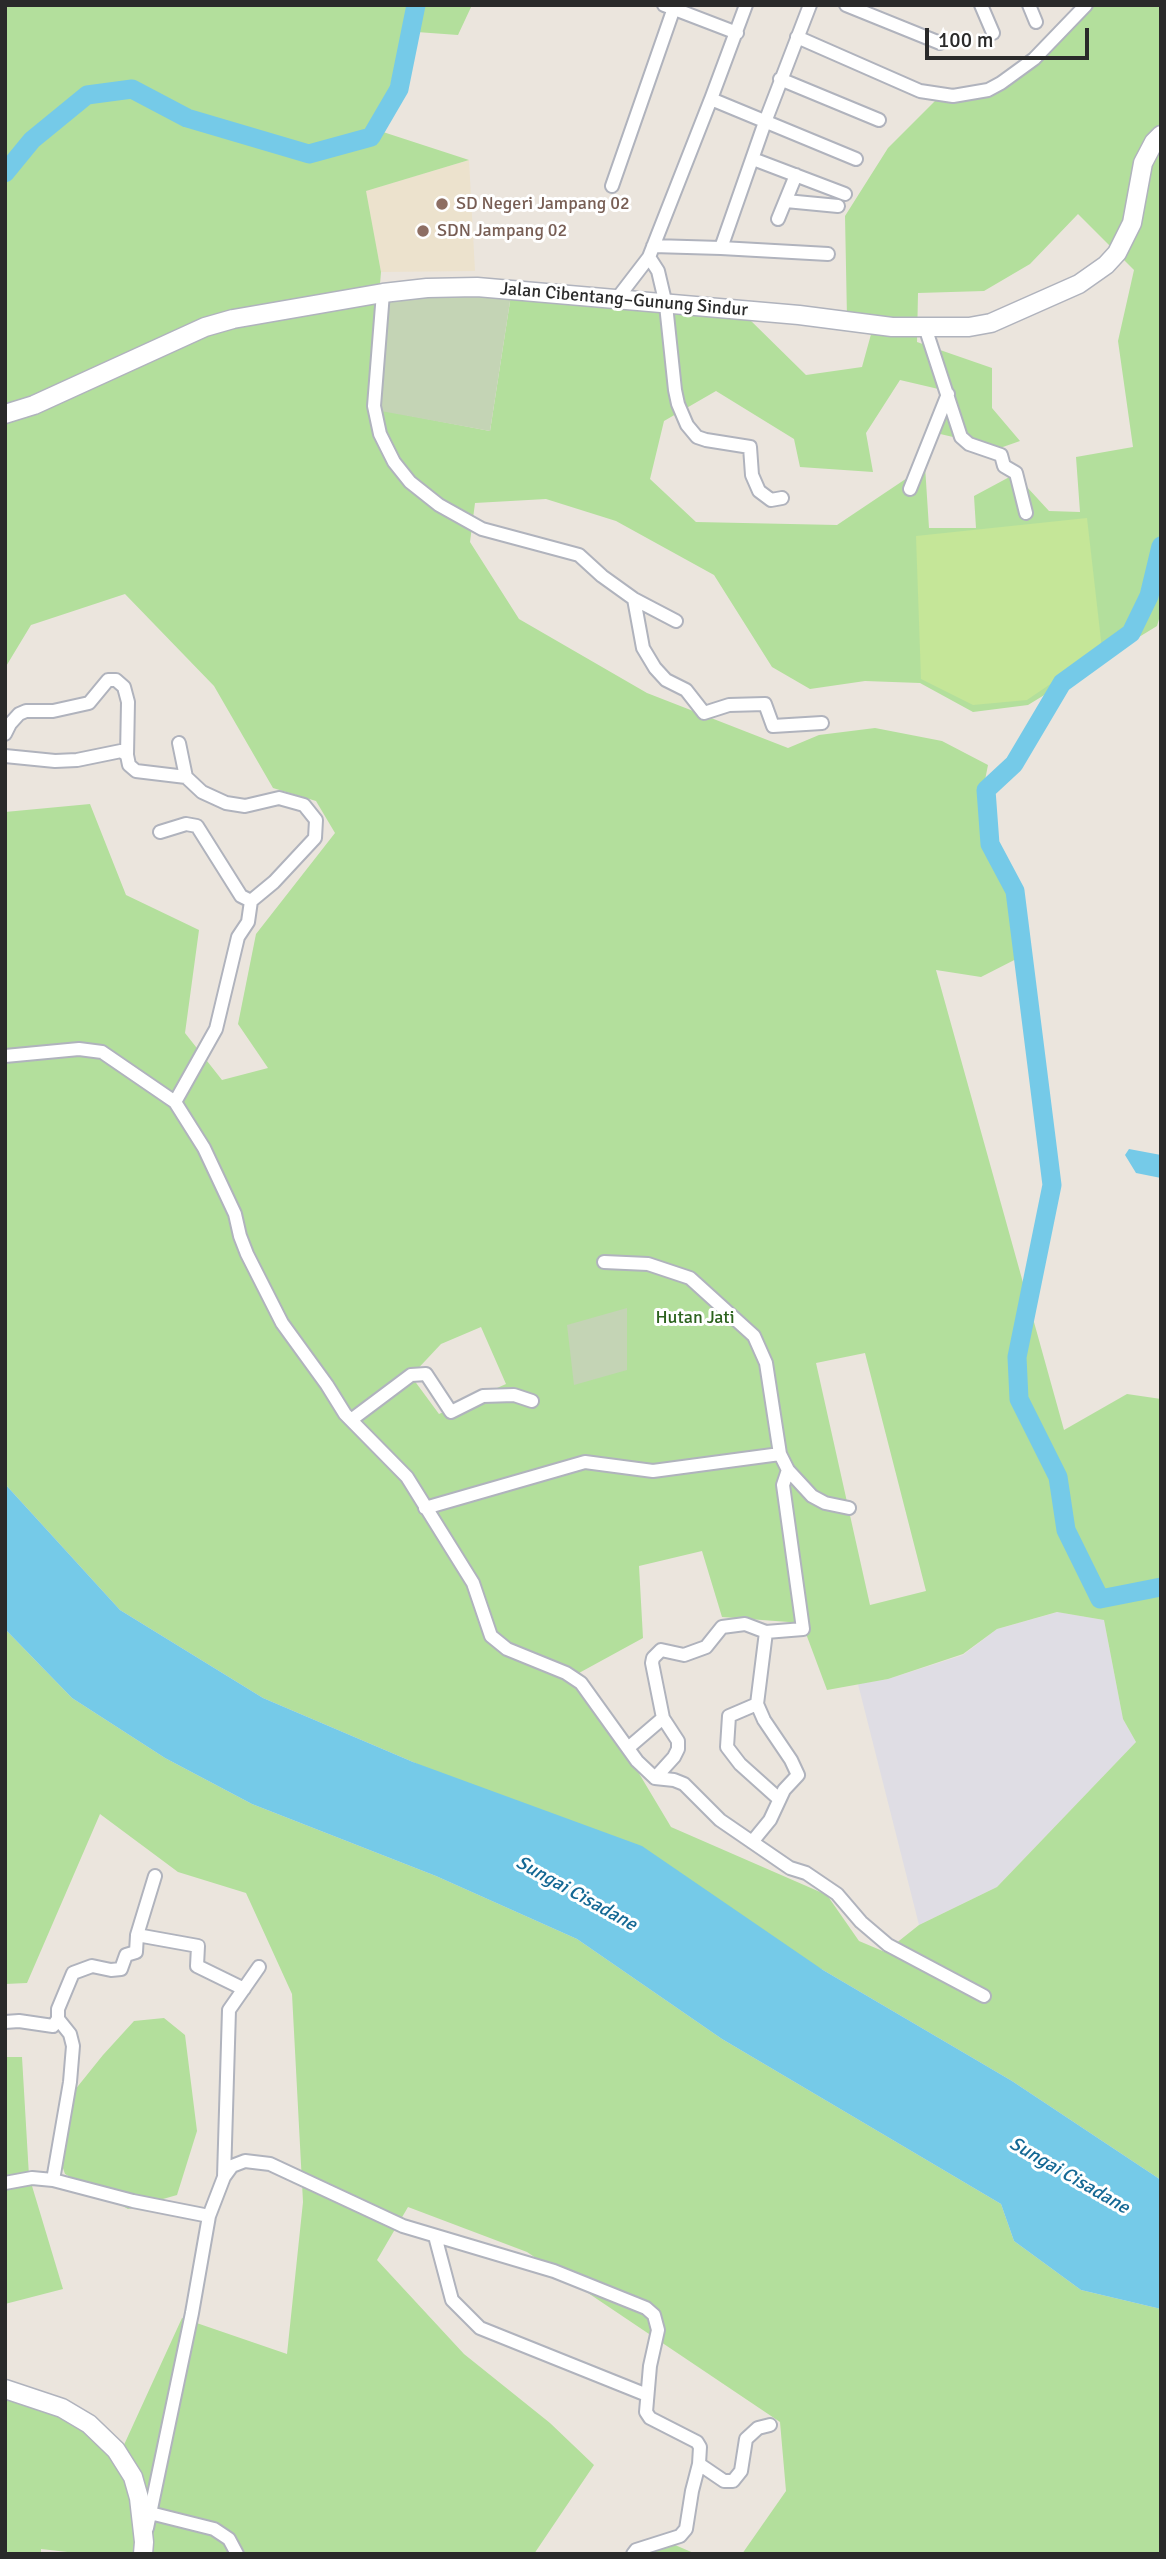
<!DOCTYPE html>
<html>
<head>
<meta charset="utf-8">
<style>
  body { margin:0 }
  #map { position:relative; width:1166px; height:2559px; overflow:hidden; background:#ebe5dd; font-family:Signika,sans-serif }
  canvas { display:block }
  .frame { position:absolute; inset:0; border:7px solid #2a2a2a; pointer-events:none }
  .scale { position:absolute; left:925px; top:28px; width:164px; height:32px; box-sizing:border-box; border:4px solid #2a2a2a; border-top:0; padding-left:9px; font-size:21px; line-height:24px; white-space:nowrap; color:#2a2a2a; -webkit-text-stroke:5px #fff; paint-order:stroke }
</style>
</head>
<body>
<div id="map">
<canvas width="1166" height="2559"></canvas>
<div class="frame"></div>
<div class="scale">100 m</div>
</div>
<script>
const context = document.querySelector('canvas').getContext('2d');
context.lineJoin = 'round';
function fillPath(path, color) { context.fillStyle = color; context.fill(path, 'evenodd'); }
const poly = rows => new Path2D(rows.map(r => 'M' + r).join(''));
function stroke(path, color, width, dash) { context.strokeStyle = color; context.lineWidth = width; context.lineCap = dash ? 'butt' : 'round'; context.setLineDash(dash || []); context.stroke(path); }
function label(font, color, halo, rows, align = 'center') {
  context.font = font + ' Signika,sans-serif'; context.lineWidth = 6; context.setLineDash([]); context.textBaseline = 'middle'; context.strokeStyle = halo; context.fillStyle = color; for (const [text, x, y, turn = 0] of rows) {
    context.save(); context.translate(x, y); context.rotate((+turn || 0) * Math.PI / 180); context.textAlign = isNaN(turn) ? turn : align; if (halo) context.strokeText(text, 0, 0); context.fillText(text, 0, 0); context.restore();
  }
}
const industrial = poly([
  [1058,1612,1104,1620,1123,1719,1136,1742,997,1887,919,1925,858,1684,888,1679,963,1655,997,1629]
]);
const education = poly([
  [469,160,475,271,381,272,365,191]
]);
const green = poly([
  [5,5,472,5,458,35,403,31,380,131,469,160,366,191,381,272,370,408,490,431,511,295,746,316,806,375,862,367,873,327,847,318,845,216,888,148,938,98,996,84,1088,5,1161,5,1161,612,1157,626,1028,705,973,712,920,683,865,681,810,689,772,667,714,575,616,521,546,499,475,503,470,542,519,619,647,693,788,748,819,735,875,728,942,741,988,765,981,800,1024,903,1028,953,981,977,936,970,1064,1430,1127,1394,1161,1399,1161,2180,1012,2081,823,1970,413,1762,263,1698,120,1610,5,1484,5,812,90,804,126,895,199,930,185,1033,222,1080,268,1068,238,1024,256,934,335,833,316,801,273,788,214,686,125,594,31,625,5,668],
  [1078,214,1134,270,1118,341,1133,447,1076,457,1080,512,1049,511,1015,474,974,496,976,528,929,528,925,466,837,525,696,522,650,479,664,421,716,391,794,439,800,467,873,472,866,433,900,380,947,391,936,433,1000,448,1020,441,992,408,992,368,917,342,918,293,984,291,1030,264],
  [481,1327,506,1384,439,1414,411,1376,441,1344],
  [865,1353,926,1591,870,1605,816,1363],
  [702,1551,722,1617,802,1623,827,1690,888,1679,963,1654,997,1629,1057,1612,1104,1620,1123,1719,1136,1742,997,1887,919,1925,885,1952,859,1941,827,1895,671,1827,579,1673,643,1638,639,1566],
  [5,1629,72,1698,165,1758,252,1804,436,1876,577,1939,722,2039,1001,2204,1014,2241,1081,2290,1161,2309,1161,2554,742,2554,786,2491,780,2422,527,2252,408,2207,377,2260,464,2354,550,2423,594,2465,534,2554,85,2554,41,2549,41,2554,5,2554,5,2390,123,2447,182,2318,287,2354,303,2202,292,1994,246,1893,178,1872,100,1814,27,1983,5,1984],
  [164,2018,185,2035,197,2131,177,2195,128,2209,65,2174,54,2142,70,2096,103,2055,134,2021],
  [5,2057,22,2057,29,2176,63,2289,5,2304],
  [654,2536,696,2554,648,2554]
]);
const cemetery = poly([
  [511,295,490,431,370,409,385,297],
  [627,1308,627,1370,574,1385,567,1325]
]);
const pitch = poly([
  [1087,518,1102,649,1027,700,973,705,921,679,916,536]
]);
const water = poly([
  [1129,1149,1161,1155,1161,1178,1136,1173,1125,1155],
  [5,1484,120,1610,263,1698,413,1762,642,1846,823,1970,1012,2081,1161,2180,1161,2309,1081,2290,1014,2241,1001,2204,722,2039,577,1939,436,1876,252,1804,165,1758,72,1698,5,1629]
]);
const river = poly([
  [5,173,32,140,87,95,132,89,187,118,309,154,371,137,399,89,416,5],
  [1161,546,1149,596,1131,633,1062,683,1014,764,986,790,990,844,1015,891,1052,1185,1017,1357,1019,1399,1058,1477,1066,1530,1100,1599,1161,1587]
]);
const street = poly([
  [664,5,737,33],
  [746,5,711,99,856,159],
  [846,5,940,43],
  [981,5,993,33],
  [1029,5,1036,22],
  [797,37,920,91,953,96,988,90,1001,83,1034,59,1086,5],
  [780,79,879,120],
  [753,159,845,194],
  [612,186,675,5],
  [786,201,838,206],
  [778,219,796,175],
  [653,246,721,248,765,122,810,5],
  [721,248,828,254],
  [649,257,658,271,666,305,675,390,678,404,687,425,697,437,706,440,750,447,752,475,759,491,771,500,782,498],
  [383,293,374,406,380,434,394,462,410,482,439,505,482,529,579,555,602,576,634,599,676,621],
  [616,300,649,257,711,99],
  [925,327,961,437,969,444,1001,455,1004,466,1016,473,1026,513],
  [910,489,948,394],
  [634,599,643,648,655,668,666,680,686,690,704,713,729,705,765,704,773,726,822,723],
  [5,734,10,724,19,714,26,711,53,711,89,703,108,680,116,680,124,687,128,702,127,755],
  [179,743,186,777],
  [5,756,55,761,77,760,121,751,127,755,129,765,136,771,186,777,202,792,226,803,245,806,279,798,304,805,316,820,315,838,274,882,251,901,248,922,238,937,216,1029,175,1102],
  [160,832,186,824,197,826,241,896,251,901],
  [5,1056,79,1049,102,1052,175,1102,204,1148,235,1214,240,1236,247,1254,282,1323,327,1385,345,1414,407,1477,473,1583,491,1636,507,1649,566,1673,581,1683,637,1761,655,1778,674,1780,684,1784,720,1820,790,1868,806,1873,837,1894,861,1922,888,1945,984,1996],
  [604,1262,648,1264,690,1278,754,1336,766,1363,780,1454,788,1470,812,1496,825,1503,849,1508],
  [351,1420,411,1375,426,1374,451,1412,483,1396,514,1395,532,1401],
  [425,1508,585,1462,653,1471,780,1454],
  [757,1704,729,1716,727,1747,740,1764,779,1799],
  [628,1748,663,1718,652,1663,653,1658,661,1650,684,1655,706,1647,722,1627,745,1624,766,1632],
  [655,1778,674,1757,678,1749,678,1741,663,1718],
  [752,1842,770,1820,784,1790,798,1775,791,1760,764,1720,757,1704,766,1632,803,1629,783,1485,788,1470],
  [155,1876,137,1935,198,1946,197,1966,244,1989],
  [5,2022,19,2021,53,2026,58,2019,58,2009,73,1973,92,1966,111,1970,121,1969,126,1955,136,1952,137,1935],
  [224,2177,232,2166,245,2161,270,2164,403,2226,554,2271,646,2308,654,2315,658,2330,650,2366,646,2412,650,2418,697,2442,700,2447,699,2464,692,2491,686,2529,680,2536,636,2550,633,2554],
  [53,2180,70,2082,73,2046,70,2034,58,2019],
  [5,2183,32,2178,53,2180,133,2201,209,2216],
  [435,2236,452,2300,480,2328,647,2395],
  [699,2464,724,2481,733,2481,741,2471,746,2439,758,2428,770,2425],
  [150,2513,214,2529,229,2539,237,2554],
  [147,2528,192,2313,209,2216,224,2177,229,2010,259,1967]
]);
const secondary = poly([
  [5,414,34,405,205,327,233,319,383,293,427,288,477,287,799,315,892,327,969,327,991,323,1079,284,1106,265,1117,253,1132,223,1143,163,1154,142,1161,135],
  [5,2389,62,2408,89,2424,116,2450,133,2477,139,2498,144,2542,143,2554]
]);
const markers = [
  [442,204,7,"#8d6e63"],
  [423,231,7,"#8d6e63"]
];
const educationNames = [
  ["SD Negeri Jampang 02",456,204],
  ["SDN Jampang 02",437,231]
];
const streetNames = [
  ["Jalan Cibentang–Gunung Sindur",624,300,5]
];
const parkNames = [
  ["Hutan Jati",695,1318]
];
const waterNames = [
  ["Sungai Cisadane",576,1894,29],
  ["Sungai Cisadane",1069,2176,30]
];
fillPath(industrial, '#dfdde4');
fillPath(education, '#ece2cd');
fillPath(green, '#b3df9c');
fillPath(cemetery, '#c4d4b5');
fillPath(pitch, '#c5e698');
fillPath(water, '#75cae8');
stroke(river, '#75cae8', 19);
stroke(street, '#b0b3bd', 16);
stroke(secondary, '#b0b3bd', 21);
stroke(street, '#fff', 12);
stroke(secondary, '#fff', 18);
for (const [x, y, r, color] of markers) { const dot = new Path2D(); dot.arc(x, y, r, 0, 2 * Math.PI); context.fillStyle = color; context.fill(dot); stroke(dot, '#fff', 2.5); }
label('18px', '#785e54', '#fff', educationNames, 'left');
label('18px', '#2a2a2a', '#fff', streetNames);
label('18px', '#2c631e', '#fff', parkNames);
label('italic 19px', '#146894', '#fff', waterNames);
</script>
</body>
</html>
